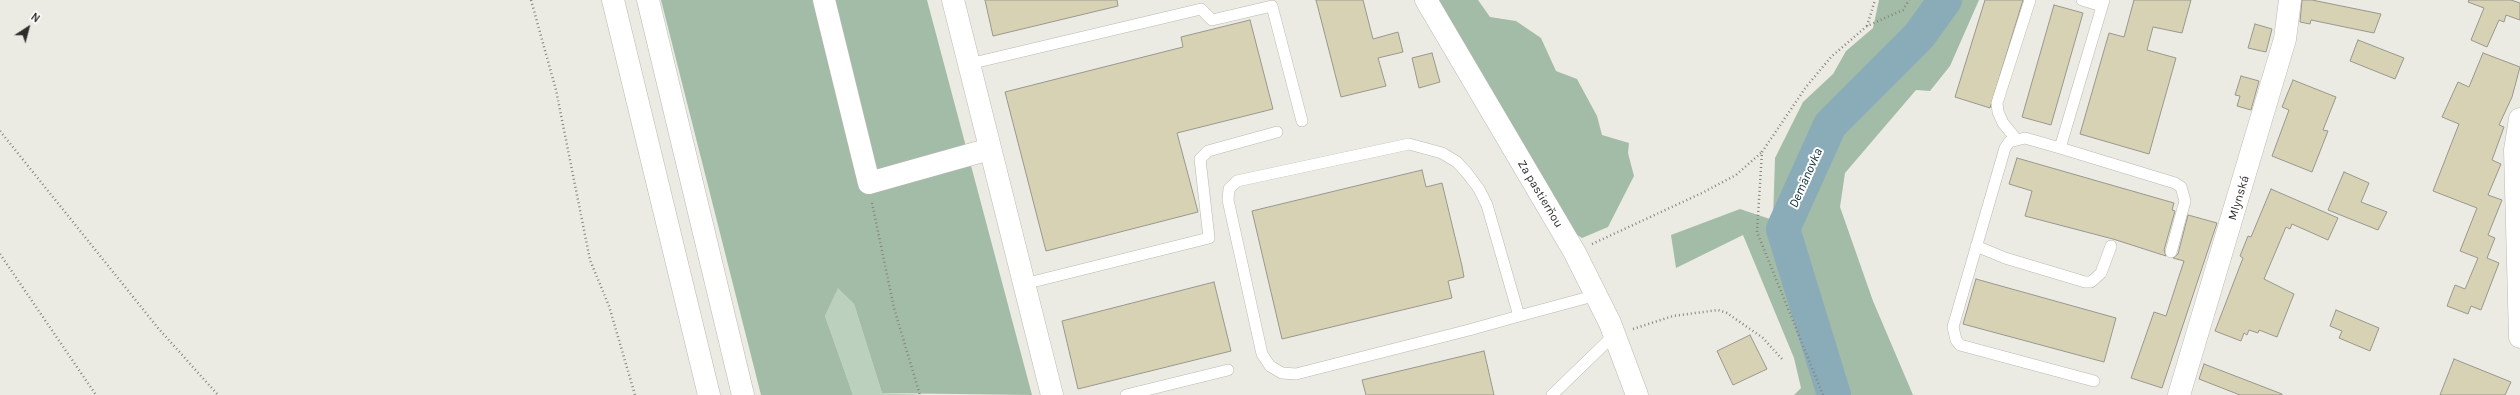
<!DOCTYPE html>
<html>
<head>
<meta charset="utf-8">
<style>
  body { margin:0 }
  #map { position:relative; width:2520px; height:395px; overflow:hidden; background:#ecebe3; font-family:Karla,sans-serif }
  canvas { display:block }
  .north { position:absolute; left:8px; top:8px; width:40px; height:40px; -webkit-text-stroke:3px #fff; paint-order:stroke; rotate:36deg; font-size:11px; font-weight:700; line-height:16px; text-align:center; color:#2e2d2a }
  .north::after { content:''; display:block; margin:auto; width:14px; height:18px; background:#2e2d2a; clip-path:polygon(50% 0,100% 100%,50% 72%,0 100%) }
</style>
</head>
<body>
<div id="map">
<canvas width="2520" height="395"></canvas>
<div class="north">N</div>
</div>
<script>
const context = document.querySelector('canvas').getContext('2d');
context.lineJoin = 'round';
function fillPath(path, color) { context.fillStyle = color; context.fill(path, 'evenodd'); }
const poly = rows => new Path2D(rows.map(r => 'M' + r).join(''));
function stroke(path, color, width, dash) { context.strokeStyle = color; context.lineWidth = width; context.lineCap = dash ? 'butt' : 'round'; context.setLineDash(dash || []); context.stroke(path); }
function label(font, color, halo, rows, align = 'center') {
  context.font = font + ' Karla,sans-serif'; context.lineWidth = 4; context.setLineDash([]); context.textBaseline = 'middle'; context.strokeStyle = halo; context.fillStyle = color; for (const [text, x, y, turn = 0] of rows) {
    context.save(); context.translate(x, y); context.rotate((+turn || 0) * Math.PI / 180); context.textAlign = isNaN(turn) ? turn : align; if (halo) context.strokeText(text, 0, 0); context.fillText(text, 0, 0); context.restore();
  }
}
const green = poly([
  [838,287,854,304,882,393,927,395,853,395,825,316]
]);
const forest = poly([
  [661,0,927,0,1032,395,882,393,854,304,838,288,825,316,853,395,761,395],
  [1436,0,1478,0,1490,17,1516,21,1541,38,1556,71,1577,79,1597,116,1602,135,1629,143,1628,153,1634,176,1608,227,1582,238,1573,232],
  [1879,0,1979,0,1950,66,1930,91,1916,90,1845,173,1840,207,1873,301,1913,395,1794,395,1801,388,1794,358,1743,235,1676,268,1671,235,1740,209,1773,220,1775,158,1803,102,1833,74,1846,51,1873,28]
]);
const river = poly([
  [1834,395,1783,229,1830,125,1919,36,1945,0]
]);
const building = poly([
  [985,0,1117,0,1118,6,993,36,985,0],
  [1316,0,1363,0,1373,39,1398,32,1403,52,1378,58,1386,86,1341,97,1316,0],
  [1985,0,2023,0,1990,108,1955,97,1985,0],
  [2134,0,2191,0,2182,33,2153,27,2147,50,2176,58,2149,154,2080,134,2109,33,2124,37,2134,0],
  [2302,0,2312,0,2381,14,2374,33,2311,20,2310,24,2300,22,2302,0],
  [2469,0,2511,0,2520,3,2520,20,2506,15,2504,22,2499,20,2487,47,2471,40,2484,8,2468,2,2469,0],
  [2054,5,2083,13,2051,125,2022,117,2054,5],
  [1250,20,1273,109,1177,133,1198,212,1046,251,1005,92,1183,47,1181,37,1250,20],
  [2255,24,2272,29,2266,52,2248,48,2255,24],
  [2358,40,2404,58,2395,79,2350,61,2358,40],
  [1432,53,1440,82,1419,88,1412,58,1432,53],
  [2483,53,2520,67,2512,97,2499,125,2504,127,2492,160,2501,164,2488,195,2502,200,2488,235,2495,238,2487,258,2499,263,2481,310,2471,306,2468,314,2447,306,2455,285,2465,289,2478,258,2460,251,2477,208,2433,191,2459,124,2442,117,2458,82,2469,87,2483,53],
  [2241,76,2259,81,2251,110,2237,106,2240,96,2235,95,2241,76],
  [2293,80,2336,97,2323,130,2328,131,2312,172,2272,156,2289,110,2282,107,2293,80],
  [2017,158,2174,203,2172,210,2175,211,2164,250,2166,256,2113,239,2025,216,2032,191,2009,184,2017,158],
  [1422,170,1426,187,1442,183,1462,266,1464,277,1448,281,1452,298,1282,339,1252,211,1422,170],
  [2344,172,2369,183,2361,202,2387,212,2378,230,2328,210,2344,172],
  [2271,189,2338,218,2328,240,2292,224,2290,229,2286,227,2264,279,2294,294,2277,337,2259,330,2258,333,2249,330,2247,335,2244,333,2241,341,2215,331,2243,258,2240,256,2248,236,2251,237,2271,189],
  [2188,215,2217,223,2162,388,2131,378,2154,312,2166,316,2184,261,2173,258,2178,254,2188,215],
  [1976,279,2116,318,2104,362,1963,324,1976,279],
  [1214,282,1231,351,1078,389,1062,321,1214,282],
  [2336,310,2379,328,2370,351,2339,338,2342,331,2330,326,2336,310],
  [1750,335,1767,369,1733,385,1717,351,1750,335],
  [1484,351,1494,395,1366,395,1362,380,1484,351],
  [2454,359,2511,382,2505,395,2440,395,2454,359],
  [2204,364,2282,394,2282,395,2240,395,2199,379,2204,364]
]);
const path = poly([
  [531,0,556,90,590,260,609,306,635,395],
  [1867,26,1875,0],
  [0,131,158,328,218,395],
  [872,203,894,308,920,395],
  [1592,244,1702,193,1736,175,1762,152],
  [0,254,96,395],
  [1633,329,1673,316,1718,310,1727,313,1763,338,1782,359],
  [1823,395,1757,232,1762,152,1806,87,1831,57,1867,26,1903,10,1909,0]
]);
const service = poly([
  [2082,0,2102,6],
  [969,64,1201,9,1212,20,1272,6,1302,121],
  [2016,139,2003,123,1998,112,1997,103,2030,0],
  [2060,148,2175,183,2181,187,2185,201,2171,252],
  [1976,246,2005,258,2085,282,2091,282,2101,273,2111,246],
  [1024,284,1209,238,1200,159,1208,151,1277,132],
  [1519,316,1487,205,1479,189,1467,173,1457,162,1442,153,1409,144,1237,181,1229,189,1228,200,1262,354,1270,366,1282,373,1296,374,1469,330,1519,316,1597,295],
  [2094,381,1960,345,1956,340,1953,327,2005,148,2009,142,2025,138,2060,148,2104,0],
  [1126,395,1228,370],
  [1552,395,1614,335]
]);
const minor = poly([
  [824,0,869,183,990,149],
  [953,0,1052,395],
  [1426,0,1575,253,1610,323,1637,395],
  [2520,119,2515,150,2520,337],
  [2179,395,2285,39,2290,0]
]);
const motorway = poly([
  [613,0,709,395],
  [648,0,743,395]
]);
const streetNames = [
  ["Za pastierňou",1540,194,59],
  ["Mlynská",2239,198,-73]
];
const waterNames = [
  ["Demänovka",1806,178,-66]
];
fillPath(green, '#bbd1be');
fillPath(forest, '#a3bca7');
stroke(river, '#8aacb8', 34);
fillPath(building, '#d8d2b4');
stroke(building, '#98978f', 1);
stroke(service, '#bab8b1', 12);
stroke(minor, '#bab8b1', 23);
stroke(motorway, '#bab8b1', 23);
stroke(path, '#85847e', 2.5, [1, 3]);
stroke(service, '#fff', 11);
stroke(minor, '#fff', 22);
stroke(motorway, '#fff', 22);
label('12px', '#2e2d2a', '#fff', streetNames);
label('italic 13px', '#0d2f39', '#fff', waterNames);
</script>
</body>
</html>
